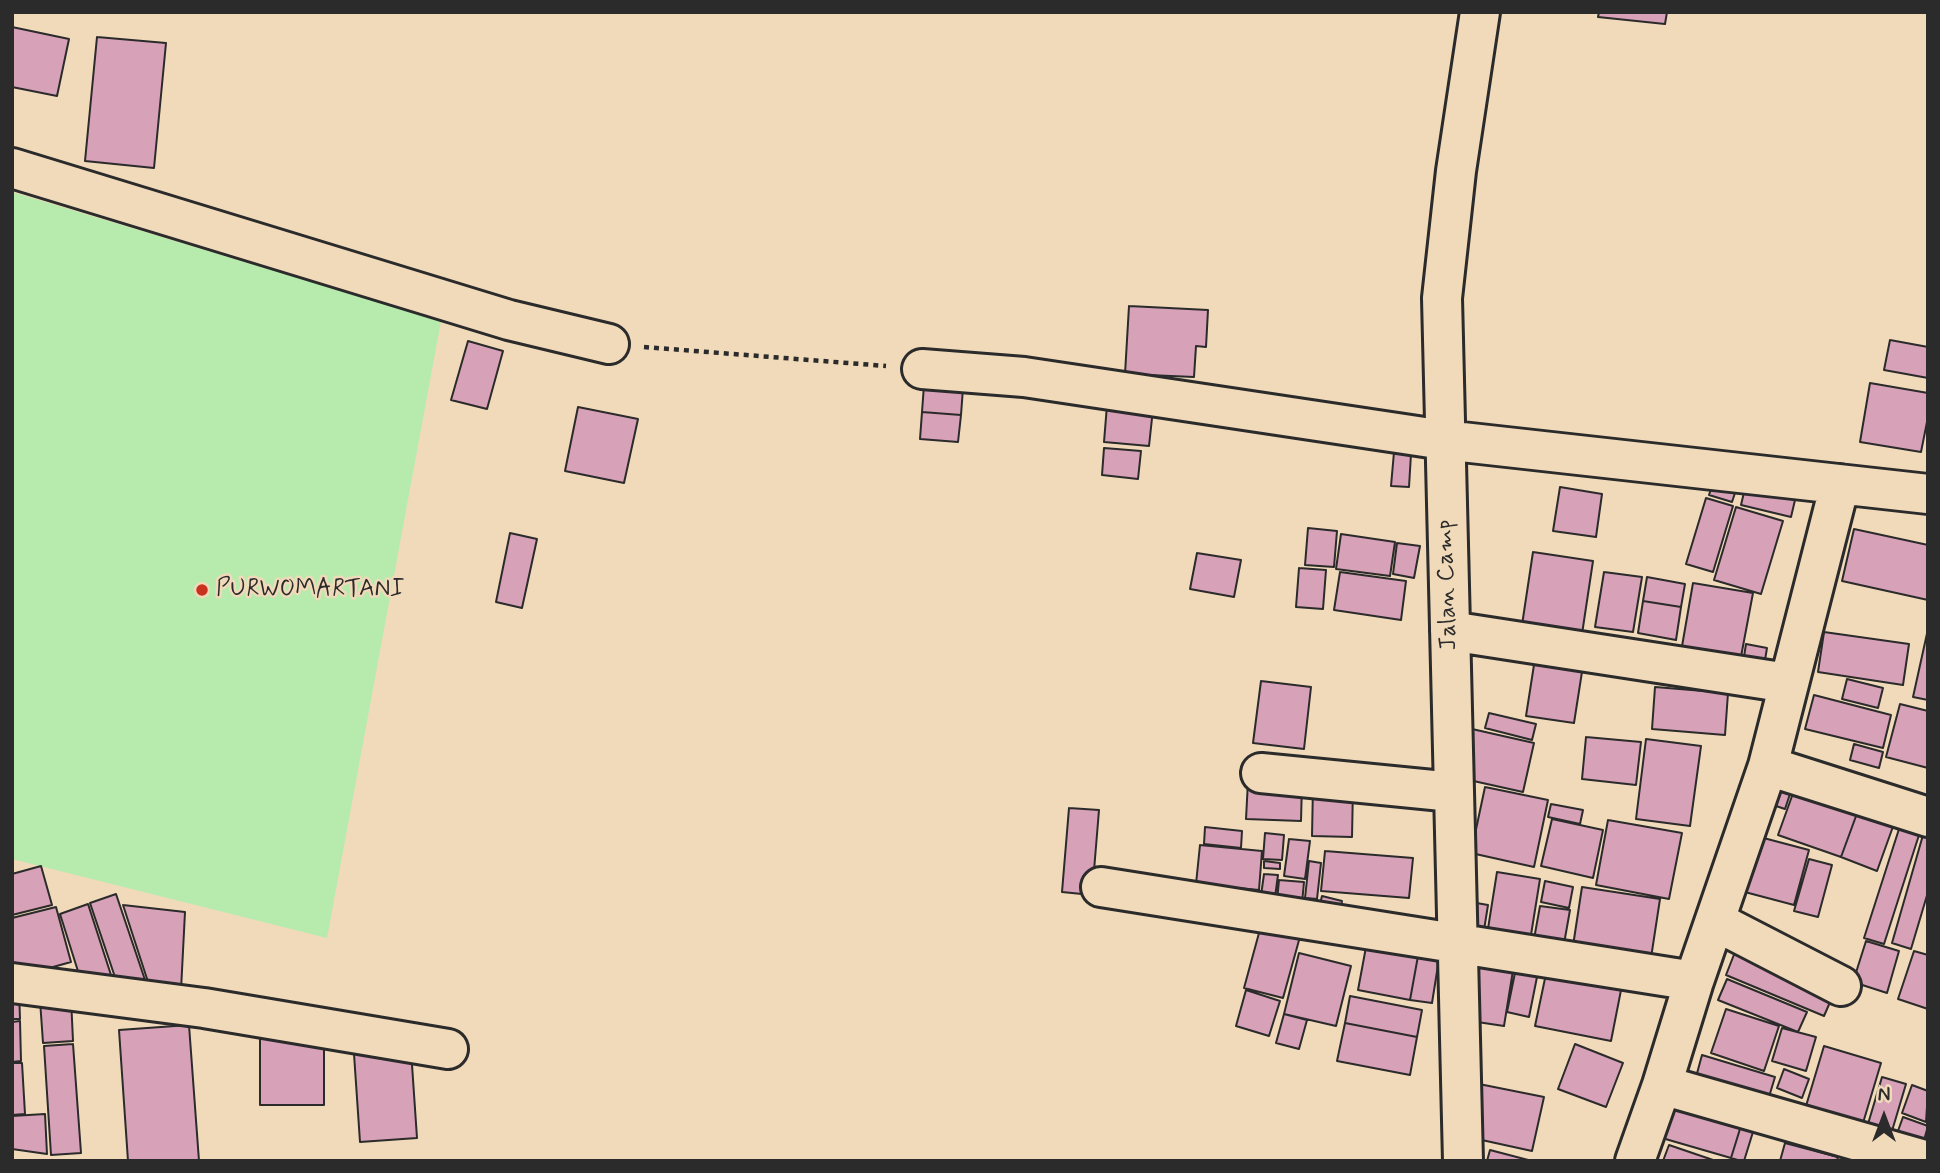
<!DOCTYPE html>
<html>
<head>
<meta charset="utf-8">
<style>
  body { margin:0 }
  #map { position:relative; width:1940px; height:1173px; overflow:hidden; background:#f1daba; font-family:Mynerve,sans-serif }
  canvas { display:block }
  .frame { position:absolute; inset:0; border:14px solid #2b2b2b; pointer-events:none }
  .north { position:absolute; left:1849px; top:1082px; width:70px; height:70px; -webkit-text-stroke:5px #f1daba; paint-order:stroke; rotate:0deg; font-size:19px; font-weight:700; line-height:28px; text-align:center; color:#2b2b2b }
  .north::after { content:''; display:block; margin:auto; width:24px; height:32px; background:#2b2b2b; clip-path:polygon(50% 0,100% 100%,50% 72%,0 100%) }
</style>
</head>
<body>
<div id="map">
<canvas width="1940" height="1173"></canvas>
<div class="frame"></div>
<div class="north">N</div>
</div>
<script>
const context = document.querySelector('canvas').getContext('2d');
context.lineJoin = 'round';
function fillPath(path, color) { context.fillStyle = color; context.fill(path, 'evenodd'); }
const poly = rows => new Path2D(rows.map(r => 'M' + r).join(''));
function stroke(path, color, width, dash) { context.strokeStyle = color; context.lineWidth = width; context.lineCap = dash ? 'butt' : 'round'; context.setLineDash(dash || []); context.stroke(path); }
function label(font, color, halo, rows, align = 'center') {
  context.font = font + ' Mynerve,sans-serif'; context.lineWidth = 5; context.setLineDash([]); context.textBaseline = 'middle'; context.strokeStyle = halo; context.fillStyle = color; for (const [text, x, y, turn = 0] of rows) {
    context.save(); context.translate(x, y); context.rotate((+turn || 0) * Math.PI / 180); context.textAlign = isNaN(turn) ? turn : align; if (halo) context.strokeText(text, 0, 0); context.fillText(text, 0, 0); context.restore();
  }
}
const green = poly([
  [12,192,441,321,327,938,12,859]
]);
const building = poly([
  [1599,12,1667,12,1665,24,1598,17,1599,12],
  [12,27,69,39,57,96,12,87,12,27],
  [97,37,166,43,154,168,85,161,97,37],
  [1129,306,1208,310,1206,347,1196,346,1194,377,1125,374,1129,306],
  [1890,340,1928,347,1928,378,1884,370,1890,340],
  [468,341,503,351,487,409,451,400,468,341],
  [1870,383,1928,393,1928,417,1921,452,1860,442,1870,383],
  [924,385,963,388,961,415,922,412,924,385],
  [1107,405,1153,409,1149,446,1104,442,1107,405],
  [578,407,638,419,624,483,565,471,578,407],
  [922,412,961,415,958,442,920,439,922,412],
  [1104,448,1141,451,1138,479,1102,475,1104,448],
  [1394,452,1411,454,1409,487,1391,486,1394,452],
  [1713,483,1736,490,1732,502,1709,495,1713,483],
  [1560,487,1602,494,1596,537,1553,531,1560,487],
  [1745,488,1795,500,1791,517,1741,505,1745,488],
  [1706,498,1733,506,1713,572,1686,564,1706,498],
  [1736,507,1783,521,1761,594,1714,580,1736,507],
  [1308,528,1337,531,1334,567,1305,565,1308,528],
  [1854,529,1928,545,1928,600,1842,581,1854,529],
  [510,533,537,539,522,608,496,602,510,533],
  [1341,534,1395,542,1390,576,1336,569,1341,534],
  [1397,543,1420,546,1414,578,1393,574,1397,543],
  [1533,552,1593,561,1582,634,1522,625,1533,552],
  [1197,553,1241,560,1234,597,1190,589,1197,553],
  [1299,568,1326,570,1323,609,1296,607,1299,568],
  [1340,572,1406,581,1401,620,1334,610,1340,572],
  [1604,572,1642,577,1633,632,1595,627,1604,572],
  [1647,577,1685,584,1681,607,1643,601,1647,577],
  [1693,583,1753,593,1740,662,1681,652,1693,583],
  [1643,601,1681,607,1676,640,1638,633,1643,601],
  [1928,629,1928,700,1913,697,1928,629],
  [1824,632,1909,644,1903,685,1818,672,1824,632],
  [1746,644,1767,648,1764,666,1743,663,1746,644],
  [1536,652,1584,659,1574,723,1526,716,1536,652],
  [1847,679,1883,688,1878,708,1842,699,1847,679],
  [1261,681,1311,687,1304,749,1253,743,1261,681],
  [1655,687,1728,693,1725,735,1652,729,1655,687],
  [1814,695,1891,715,1883,748,1805,729,1814,695],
  [1900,704,1928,711,1928,768,1886,757,1900,704],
  [1489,713,1536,724,1532,740,1485,728,1489,713],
  [1472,729,1534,743,1523,792,1460,778,1472,729],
  [1586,737,1641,742,1636,785,1582,779,1586,737],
  [1646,739,1701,746,1690,826,1636,819,1646,739],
  [1854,744,1883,752,1879,768,1850,760,1854,744],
  [1766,776,1793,785,1785,809,1758,800,1766,776],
  [1248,781,1302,783,1301,821,1246,819,1248,781],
  [1796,785,1859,808,1841,857,1778,835,1796,785],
  [1313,786,1353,787,1352,837,1312,836,1313,786],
  [1485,787,1548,800,1534,867,1471,853,1485,787],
  [1551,804,1583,810,1580,824,1548,817,1551,804],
  [1069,808,1099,810,1092,895,1062,892,1069,808],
  [1859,808,1895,821,1877,871,1841,857,1859,808],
  [1552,819,1603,830,1593,878,1541,866,1552,819],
  [1608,820,1682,833,1669,899,1596,885,1608,820],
  [1205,827,1242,831,1241,848,1204,844,1205,827],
  [1899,829,1919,835,1884,944,1864,938,1899,829],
  [1265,833,1284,835,1282,860,1263,859,1265,833],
  [1923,835,1928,836,1928,892,1911,949,1892,943,1923,835],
  [1756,836,1809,850,1794,905,1741,891,1756,836],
  [1289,839,1310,841,1305,879,1284,876,1289,839],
  [1200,845,1262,851,1259,890,1196,884,1200,845],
  [1325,851,1413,858,1409,898,1321,891,1325,851],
  [1809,859,1832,865,1818,917,1794,911,1809,859],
  [1264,861,1280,863,1280,869,1264,868,1264,861],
  [1309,861,1321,863,1317,899,1305,898,1309,861],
  [41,866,52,905,12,915,12,874,41,866],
  [1497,872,1540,879,1530,941,1487,935,1497,872],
  [1264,874,1278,875,1273,912,1259,910,1264,874],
  [1279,880,1304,882,1301,914,1276,911,1279,880],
  [1545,881,1573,887,1569,908,1541,902,1545,881],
  [1582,887,1660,899,1649,971,1571,959,1582,887],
  [116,894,145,980,119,989,90,903,116,894],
  [1322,896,1342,901,1339,916,1318,912,1322,896],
  [1465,901,1488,905,1484,930,1461,927,1465,901],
  [88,904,111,975,82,984,60,914,88,904],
  [123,905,185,912,181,990,150,988,123,905],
  [1540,906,1570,910,1562,955,1532,950,1540,906],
  [56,907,71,962,17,977,12,958,12,918,56,907],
  [1262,922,1301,933,1283,998,1244,988,1262,922],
  [1866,941,1899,951,1887,993,1853,982,1866,941],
  [1366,947,1418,956,1410,1000,1358,990,1366,947],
  [1914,951,1928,955,1928,1009,1898,999,1914,951],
  [1475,952,1515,958,1504,1026,1464,1020,1475,952],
  [1735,952,1834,993,1824,1016,1726,975,1735,952],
  [1299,953,1351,966,1336,1026,1284,1014,1299,953],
  [1418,956,1439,959,1432,1003,1410,1000,1418,956],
  [1517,963,1539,967,1529,1017,1507,1012,1517,963],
  [1547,969,1622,985,1611,1041,1535,1026,1547,969],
  [1727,979,1807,1012,1798,1032,1718,1000,1727,979],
  [19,990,20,1019,12,1019,12,991,19,990],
  [1246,990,1280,1001,1269,1036,1236,1026,1246,990],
  [1350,996,1422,1010,1417,1037,1345,1023,1350,996],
  [71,998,73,1041,43,1043,40,1000,71,998],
  [1726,1009,1779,1026,1764,1071,1711,1053,1726,1009],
  [1284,1014,1307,1020,1299,1049,1276,1043,1284,1014],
  [20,1021,21,1061,12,1062,12,1022,20,1021],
  [1345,1023,1417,1037,1410,1075,1337,1061,1345,1023],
  [189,1025,199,1161,128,1161,119,1030,189,1025],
  [1782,1028,1816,1037,1806,1071,1772,1061,1782,1028],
  [260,1038,324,1038,324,1105,260,1105,260,1038],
  [73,1044,81,1153,51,1155,44,1046,73,1044],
  [1575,1044,1623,1063,1606,1107,1558,1089,1575,1044],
  [1824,1046,1881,1063,1863,1123,1806,1106,1824,1046],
  [411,1050,417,1138,360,1142,354,1054,411,1050],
  [1702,1055,1775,1077,1765,1110,1693,1088,1702,1055],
  [12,1063,22,1063,25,1114,12,1115,12,1063],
  [1784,1069,1809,1079,1802,1098,1777,1088,1784,1069],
  [1882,1077,1906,1084,1889,1141,1865,1134,1882,1077],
  [1479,1084,1544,1097,1532,1151,1468,1137,1479,1084],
  [1912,1085,1928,1091,1926,1122,1902,1113,1912,1085],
  [1674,1095,1744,1116,1731,1158,1662,1138,1674,1095],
  [45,1114,47,1154,12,1149,12,1116,45,1114],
  [1744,1116,1757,1119,1744,1161,1741,1161,1731,1158,1744,1116],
  [1903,1117,1928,1126,1921,1151,1894,1142,1903,1117],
  [1785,1143,1838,1157,1837,1161,1780,1161,1785,1143],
  [1669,1145,1716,1161,1663,1161,1669,1145],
  [1490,1150,1532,1161,1487,1161,1490,1150]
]);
const path = poly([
  [644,347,886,366]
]);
const minor = poly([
  [12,168,509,320,609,344],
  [922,369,1024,377,1444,440,1928,494],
  [1450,631,1788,683],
  [1768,766,1928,817],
  [1261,773,1453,792],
  [1101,887,1694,981],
  [1715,921,1841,986],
  [12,983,204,1008,448,1049],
  [1662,1085,1928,1161],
  [1463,1161,1442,298,1456,171,1480,12],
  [1635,1161,1662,1085,1694,981,1768,766,1840,484]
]);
const markers = [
  [202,590,7,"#c8321e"]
];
const streetNames = [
  ["Jalan Camp",1448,585,-92]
];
const poiNames = [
  ["PURWOMARTANI",216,590]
];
fillPath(green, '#b6ebad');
fillPath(building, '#d7a1b7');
stroke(building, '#2b2b2b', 2);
stroke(minor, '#2b2b2b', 44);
stroke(path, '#2b2b2b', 4.5, [5, 5]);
stroke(minor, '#f1daba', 38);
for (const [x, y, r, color] of markers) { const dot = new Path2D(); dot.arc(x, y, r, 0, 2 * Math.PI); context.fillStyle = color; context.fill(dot); stroke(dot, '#f1daba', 2.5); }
label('24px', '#2b2b2b', '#f1daba', streetNames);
label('24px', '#2b2b2b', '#f1daba', poiNames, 'left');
</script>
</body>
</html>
